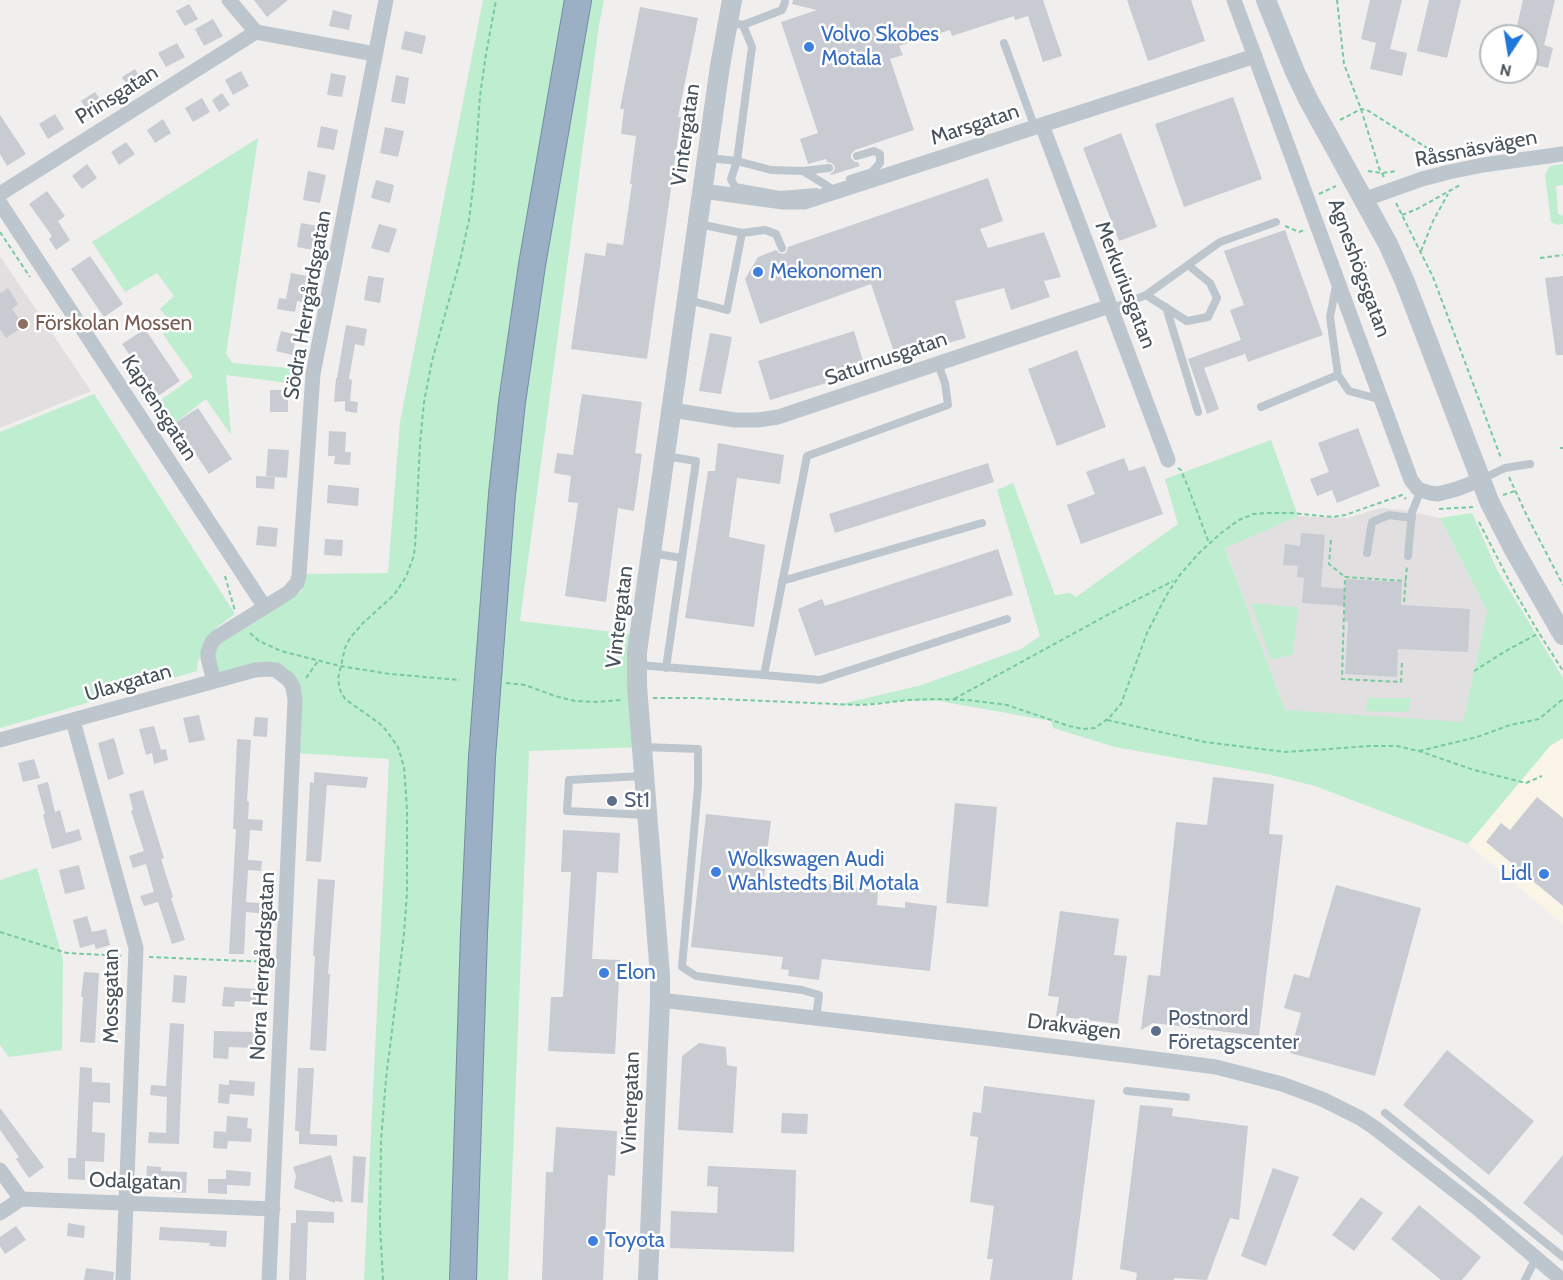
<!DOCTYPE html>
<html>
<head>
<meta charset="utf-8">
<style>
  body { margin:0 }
  #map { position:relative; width:1563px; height:1280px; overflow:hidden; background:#f1eeee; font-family:Cabin,sans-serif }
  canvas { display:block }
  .north { position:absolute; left:1479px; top:24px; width:60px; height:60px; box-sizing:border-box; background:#fff; border:2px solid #b5babd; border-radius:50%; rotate:192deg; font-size:16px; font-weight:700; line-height:24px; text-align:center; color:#47525b }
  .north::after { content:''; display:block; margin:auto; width:21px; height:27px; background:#1f76db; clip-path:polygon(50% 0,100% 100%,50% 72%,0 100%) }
</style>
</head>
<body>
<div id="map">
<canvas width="1563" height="1280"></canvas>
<div class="north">N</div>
</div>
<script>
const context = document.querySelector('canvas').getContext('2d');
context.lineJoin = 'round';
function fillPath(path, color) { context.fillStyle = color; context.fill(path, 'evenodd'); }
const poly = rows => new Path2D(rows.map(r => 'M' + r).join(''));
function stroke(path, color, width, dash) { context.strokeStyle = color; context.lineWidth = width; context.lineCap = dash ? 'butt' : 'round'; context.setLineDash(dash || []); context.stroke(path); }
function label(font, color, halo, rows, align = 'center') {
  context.font = font + ' Cabin,sans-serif'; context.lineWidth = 5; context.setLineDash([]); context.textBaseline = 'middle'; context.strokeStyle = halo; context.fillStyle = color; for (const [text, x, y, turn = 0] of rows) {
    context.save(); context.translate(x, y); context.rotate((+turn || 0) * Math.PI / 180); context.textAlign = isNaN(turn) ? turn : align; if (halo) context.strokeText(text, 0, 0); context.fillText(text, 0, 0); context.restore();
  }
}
const commercial = poly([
  [1562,737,1563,738,1563,924,1468,844,1550,746]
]);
const education = poly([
  [0,256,91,391,0,428],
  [1380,508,1403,510,1440,518,1487,611,1463,723,1285,710,1225,547,1298,516,1348,518]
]);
const green = poly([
  [483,0,604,0,599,25,520,621,639,635,641,747,529,751,508,1280,364,1280,389,759,296,753,299,694,278,670,210,687,213,655,226,635,265,610,302,591,304,574,388,573,400,422],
  [258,138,226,354,232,363,301,369,297,384,226,375,231,435,206,399,167,429,152,406,193,377,163,334,172,324,160,309,174,296,157,273,125,292,92,242],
  [1563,164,1563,185,1556,186,1558,214,1563,216,1563,224,1557,225,1551,222,1545,175,1550,166],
  [94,394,235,614,217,627,198,661,197,671,0,728,0,432],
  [1271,440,1298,516,1225,548,1285,710,1463,722,1487,611,1440,518,1472,513,1497,570,1563,678,1563,738,1550,746,1468,844,1315,786,1267,774,1115,747,1053,728,1051,721,939,701,906,701,833,706,922,685,1021,649,1040,636,997,490,1013,483,1055,595,1070,593,1076,597,1178,524,1165,479],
  [1251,603,1298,607,1293,654,1271,660],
  [1368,698,1411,698,1408,712,1365,711],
  [37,868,63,960,62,1050,9,1057,0,1045,0,880]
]);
const building = poly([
  [254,0,288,0,267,17],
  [793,0,1043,0,1062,56,1043,62,1028,16,1015,20,1014,16,952,36,950,30,899,46,903,55,890,59,914,130,855,150,851,154,851,158,855,162,858,162,860,166,831,175,830,174,834,171,835,167,832,163,827,162,826,159,808,164,800,139,818,133,781,22,817,10,792,4],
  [1127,0,1191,0,1205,41,1148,61],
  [1370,0,1402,0,1390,49,1407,53,1402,76,1370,69,1376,43,1361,39],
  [1429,0,1461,0,1447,58,1417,51],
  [1523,0,1555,0,1544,45,1553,48,1548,68,1527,63,1527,36,1515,34],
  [189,4,198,19,185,26,176,11],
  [640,7,698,18,678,117,681,117,647,359,571,349,585,253,605,256,607,243,623,245,632,184,630,184,636,136,621,134,624,109,620,109],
  [333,10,352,15,349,30,329,26],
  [213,19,223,36,204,46,195,29],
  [405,31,426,36,422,54,401,49],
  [177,43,185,57,166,67,158,53],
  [135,69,142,81,129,89,122,77],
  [241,71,249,86,233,95,225,80],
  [331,73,346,76,342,97,327,95],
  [396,75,409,78,405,104,391,102],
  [95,92,103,104,89,113,81,101],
  [222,93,230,105,219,112,212,100],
  [1233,97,1262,179,1184,207,1155,124],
  [202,98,210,112,193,122,185,108],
  [55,114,64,129,48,139,39,124],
  [0,115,26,154,7,166,0,154],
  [163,119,171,133,155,143,147,130],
  [321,126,338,130,334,150,317,147],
  [385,127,404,131,398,157,380,153],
  [1121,133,1157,227,1119,241,1083,148],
  [126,142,135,154,119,165,111,152],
  [87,164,97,178,82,189,72,176],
  [308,171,326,175,320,203,303,200],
  [988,178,1003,221,980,229,988,248,1044,232,1061,277,1044,281,1050,297,1011,310,1004,288,955,301,966,338,896,358,871,284,760,324,745,279,758,257,776,250,779,253,784,254,787,251,788,247],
  [376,180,394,185,390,203,371,198],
  [47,191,65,216,58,221,70,240,56,250,49,239,52,236,29,204],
  [301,223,318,226,314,250,297,247],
  [379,224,397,229,389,253,371,248],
  [1285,230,1323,335,1248,362,1245,354,1204,368,1219,409,1207,414,1188,359,1241,340,1230,310,1244,305,1224,251],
  [90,256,123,304,104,317,71,269],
  [291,273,308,276,303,302,297,301,295,312,277,309,279,298,286,299],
  [368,276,384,278,380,303,364,300],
  [1563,276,1563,355,1556,355,1545,278],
  [8,288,18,304,12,309,24,326,6,338,0,329,0,291,1,293],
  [346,325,367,329,364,346,355,344,349,379,352,380,350,401,358,402,357,413,345,411,345,401,334,402,336,378,337,378],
  [145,329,180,381,158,396,122,344],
  [281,331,297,335,292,355,276,351],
  [854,331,866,371,770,400,758,361],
  [710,333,732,337,721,394,699,391],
  [1077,350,1106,427,1057,446,1028,369],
  [270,390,288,390,288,412,270,412],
  [582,394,642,402,635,453,642,454,634,511,618,508,606,602,565,596,578,503,568,502,571,476,554,473,557,453,573,455],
  [198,408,232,459,209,474,175,423],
  [1358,428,1380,486,1337,503,1332,490,1317,496,1310,479,1329,472,1318,443],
  [329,431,346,432,345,452,351,452,350,465,334,464,335,456,328,456],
  [718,443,784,455,780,484,737,478,729,537,765,545,754,627,685,618,708,471,715,471],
  [268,449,289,450,287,478,266,476],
  [1124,458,1129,471,1145,466,1163,514,1081,544,1067,505,1095,494,1086,472],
  [988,463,994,482,835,533,829,514],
  [256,476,275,477,274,489,256,488],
  [328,485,359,488,358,506,327,503],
  [258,526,278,528,276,547,256,545],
  [1301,533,1325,535,1321,587,1345,589,1346,579,1402,582,1401,605,1470,609,1468,652,1398,649,1397,677,1345,674,1348,622,1344,621,1345,606,1302,603,1304,578,1297,577,1298,566,1283,565,1285,544,1300,546],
  [325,539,343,540,342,556,324,555],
  [998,549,1013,595,815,656,798,609,822,599,825,606],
  [199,715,205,740,189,743,183,718],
  [255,717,268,718,267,737,253,736],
  [154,726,161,750,166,749,168,760,154,764,152,753,146,755,139,729],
  [114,738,124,774,108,780,98,743],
  [237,739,251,740,247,801,249,802,248,819,263,820,262,831,250,830,248,860,262,861,261,871,248,870,246,902,269,904,268,914,246,912,244,954,229,954,236,829,233,829],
  [34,759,40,778,23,782,18,763],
  [314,772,368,777,366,788,327,785,321,862,306,861,310,782,314,783],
  [1213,777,1274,784,1269,834,1283,835,1259,1036,1153,1023,1141,1030,1148,975,1160,976,1176,822,1207,825],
  [48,782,55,812,60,810,66,833,79,829,82,840,52,849,43,815,45,814,37,785],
  [143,790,164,858,161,859,173,897,171,898,185,940,172,944,158,902,144,906,140,896,154,892,146,864,133,868,129,856,144,851,131,811,133,810,129,794],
  [1537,797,1563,818,1563,906,1486,842,1501,823,1510,830],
  [955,803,997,807,988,907,946,903],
  [706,814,771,821,764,877,878,890,877,905,905,908,905,902,937,906,930,971,822,959,819,980,788,976,789,970,781,969,783,957,691,947],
  [563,830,620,833,618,873,597,872,592,959,620,960,615,1054,548,1051,551,997,563,997,571,872,561,872],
  [79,865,85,889,65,894,59,870],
  [318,879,335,880,328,974,330,974,326,1051,310,1050,315,956,313,956],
  [1336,885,1421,908,1375,1076,1290,1053,1301,1013,1284,1008,1294,974,1309,978],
  [1060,911,1119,919,1114,955,1127,956,1118,1024,1056,1016,1059,997,1048,996],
  [87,916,92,932,106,929,110,945,96,949,94,944,80,948,73,920],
  [84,972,99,973,95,1043,80,1042,83,997,81,997],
  [174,975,187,976,185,1003,172,1002],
  [224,987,257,989,256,1002,235,1001,234,1007,222,1006],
  [170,1023,184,1024,179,1144,148,1143,149,1132,166,1133,167,1097,150,1095,151,1085,166,1086],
  [214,1031,255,1032,255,1048,229,1047,228,1059,213,1058],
  [699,1043,726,1047,727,1065,737,1067,733,1133,678,1130,682,1056],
  [1447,1050,1534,1121,1489,1175,1403,1105],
  [80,1067,92,1068,92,1082,110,1083,110,1103,93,1102,92,1132,105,1133,104,1162,85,1161,85,1180,68,1179,68,1158,76,1158],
  [298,1068,314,1068,310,1134,337,1135,337,1146,299,1144,299,1131,295,1131],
  [229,1080,255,1082,254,1096,230,1094,229,1104,218,1103,219,1084,229,1085],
  [984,1086,1095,1100,1072,1280,990,1280,993,1259,987,1259,994,1206,970,1202,978,1137,970,1136,973,1112,981,1113],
  [1140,1105,1173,1108,1172,1116,1248,1126,1239,1220,1230,1218,1207,1280,1174,1278,1174,1280,1136,1280,1137,1273,1120,1269],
  [0,1108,44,1167,29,1178,16,1159,19,1157,0,1130],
  [782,1113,808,1114,807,1134,781,1133],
  [227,1116,248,1118,247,1128,252,1129,251,1142,228,1141,227,1149,213,1148,214,1131,226,1132],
  [556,1127,617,1131,615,1176,608,1175,603,1280,542,1280,546,1172,553,1172],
  [331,1155,343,1202,335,1201,335,1203,294,1188,296,1176,293,1167],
  [1563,1155,1563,1236,1523,1203],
  [353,1156,366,1157,363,1203,351,1202],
  [147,1166,161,1167,161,1171,187,1172,186,1193,157,1191,158,1185,146,1185],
  [708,1166,796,1170,794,1252,670,1248,671,1211,717,1213,718,1187,707,1186],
  [1273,1168,1299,1177,1266,1266,1241,1256],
  [226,1170,251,1172,250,1186,227,1185,227,1194,208,1193,208,1179,226,1179],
  [1361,1197,1383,1213,1354,1251,1332,1235],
  [1419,1205,1481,1257,1462,1280,1441,1280,1391,1239],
  [296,1210,334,1212,334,1223,308,1222,306,1280,289,1280,291,1223,296,1223],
  [68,1223,85,1226,84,1238,67,1236],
  [16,1226,26,1240,5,1254,0,1246,0,1237],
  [160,1227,227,1231,226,1247,209,1246,210,1243,159,1240],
  [86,1268,114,1272,113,1280,84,1280]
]);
const path = poly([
  [1337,0,1344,64,1361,109,1379,168,1385,179],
  [1340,120,1361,109,1367,110,1443,158],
  [1368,171,1382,173,1397,171],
  [1319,194,1336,186],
  [1396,203,1433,277,1501,458],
  [1402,215,1417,209,1460,185],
  [1285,226,1299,232,1304,230],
  [0,232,30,277],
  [1421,251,1433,221,1448,194],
  [1540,258,1563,255],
  [1560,448,1563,448],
  [1178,468,1181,470,1188,487,1209,543],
  [1509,477,1527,516,1563,585],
  [1503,495,1515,491],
  [1439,509,1473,507],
  [1479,522,1516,594,1539,633,1563,671],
  [1331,540,1329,564,1345,577],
  [225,576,235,611],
  [1404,602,1407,565],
  [250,633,259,641,281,651,340,666,390,674,460,680],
  [1402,663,1401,682,1342,679,1345,577,1406,581],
  [1474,671,1504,652,1539,633],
  [306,678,318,661],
  [506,683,525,685,555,696,575,701,596,702,621,700],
  [653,698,696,698,859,705,875,704,908,700,935,699,968,700,1007,705,1069,726,1083,729,1095,728,1109,718,1121,704,1147,633,1166,596,1179,576,1199,553,1221,533,1239,520,1253,514,1266,513,1291,513,1333,517,1345,515,1402,495,1406,499],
  [954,699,1111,613,1173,581],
  [1107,720,1205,742,1285,752,1371,746,1397,746,1419,751,1474,770,1526,783,1542,776],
  [1419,751,1477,737,1510,725,1539,719,1563,699],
  [0,932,67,953,123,956],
  [149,957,270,962],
  [383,1280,380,1225,381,1141,386,1079,404,934,407,892,407,809,404,767,398,747,386,730,379,723,345,699,340,690,338,679,345,648,350,638,363,623,394,595,406,577,413,558,415,548,420,444,424,402,432,361,460,261,469,220,474,179,480,96,486,54,496,0]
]);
const service = poly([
  [743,25,782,10,785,2],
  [1004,43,1035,128],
  [709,158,737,161,752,47,743,25,728,22],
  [803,171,829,187],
  [850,179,872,172,880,163,880,154,874,151,857,156],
  [816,192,780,195,735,187,731,179,737,161,771,170,803,171,829,168],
  [742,233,765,230,776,234,782,248],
  [1336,286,1330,317,1338,375,1349,391,1382,400],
  [1146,295,1187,321,1208,317,1217,298,1210,283,1188,265],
  [688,300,727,310,742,233,699,224],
  [1166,307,1198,412],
  [1111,309,1146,295,1220,242,1276,222],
  [1261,407,1338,375],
  [665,456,696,461,666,668],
  [1480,480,1505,468,1530,464],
  [651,553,682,558],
  [1367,553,1372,522,1389,515,1412,518],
  [1408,556,1412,512,1421,490],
  [782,581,982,523],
  [639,665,764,675,807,456,948,405,945,383,938,364],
  [764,675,820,680,1007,619],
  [643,747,698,749,698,786,682,967,696,976,802,990,819,995,816,1018],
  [642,776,569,780,567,811,646,815],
  [1127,1091,1186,1097],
  [1385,1113,1563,1257],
  [1525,1280,1536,1258]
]);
const minor = poly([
  [229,0,256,32,375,54],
  [1234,0,1411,480,1418,489,1430,493,1438,494,1457,489,1480,480],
  [1042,125,1168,460],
  [702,191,783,202,804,202,1255,56],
  [0,194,256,32],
  [1363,200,1422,179,1449,172,1483,165,1563,154],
  [0,203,264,606],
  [672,410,735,420,758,420,778,417,1110,306],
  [214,681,208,658,208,652,212,642,217,637,289,592,297,583,299,576,313,374,386,0],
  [73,721,136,948,123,1280],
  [0,740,255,670,268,669,276,670,289,680,293,687,295,700,269,1280],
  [660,1000,978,1037,1132,1056,1216,1067,1282,1084,1322,1099,1360,1118,1375,1128,1476,1207,1562,1280],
  [0,1170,21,1199],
  [0,1213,21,1199,273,1209]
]);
const tertiary = poly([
  [1266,0,1295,72,1308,99,1388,244,1405,282,1489,501,1513,548,1563,635],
  [648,1280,660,1000,660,975,637,686,637,652,720,66,732,0]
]);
const trunk = poly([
  [463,1280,474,933,482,757,502,494,512,402,532,265,578,0]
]);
const markers = [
  [809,47,6,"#3f7fe0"],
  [758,272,6,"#3f7fe0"],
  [23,324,6,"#8d6e63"],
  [612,801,6,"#5c6f8a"],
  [716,872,6,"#3f7fe0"],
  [1544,874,6,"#3f7fe0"],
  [604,973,6,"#3f7fe0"],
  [1156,1031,6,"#5c6f8a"],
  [593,1241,6,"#3f7fe0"]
];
const shopNames = [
  ["Volvo Skobes",821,35],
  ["Motala",821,59],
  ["Mekonomen",770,272],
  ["Wolkswagen Audi",728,860],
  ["Wahlstedts Bil Motala",728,884],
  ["Lidl",1532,874,"right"],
  ["Elon",616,973],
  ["Toyota",605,1241]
];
const streetNames = [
  ["Prinsgatan",117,95,-32],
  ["Marsgatan",975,125,-18],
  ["Vintergatan",686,135,-82],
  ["Råssnäsvägen",1476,149,-11],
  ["Agneshögsgatan",1359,268,70],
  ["Merkuriusgatan",1125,285,69],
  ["Södra Herrgårdsgatan",308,305,-80],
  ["Saturnusgatan",886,359,-19],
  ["Kaptensgatan",159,408,57],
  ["Vintergatan",620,617,-83],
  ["Ulaxgatan",128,683,-16],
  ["Norra Herrgårdsgatan",263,966,-87],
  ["Mossgatan",112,996,-90],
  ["Drakvägen",1074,1027,7],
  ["Vintergatan",631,1103,-88],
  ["Odalgatan",135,1182,2]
];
const educationNames = [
  ["Förskolan Mossen",35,324]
];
const serviceNames = [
  ["St1",624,801],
  ["Postnord",1168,1019],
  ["Företagscenter",1168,1043]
];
fillPath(commercial, '#fbf5e8');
fillPath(education, '#e2dfe0');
fillPath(green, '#beedcf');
fillPath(building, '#c8cbd1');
stroke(trunk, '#738da7', 28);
stroke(path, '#77ca9f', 2, [4.5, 3]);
stroke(service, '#bdc6cd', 8);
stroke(minor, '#bdc6cd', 15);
stroke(tertiary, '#bdc6cd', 20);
stroke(trunk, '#9bb0c4', 26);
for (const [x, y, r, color] of markers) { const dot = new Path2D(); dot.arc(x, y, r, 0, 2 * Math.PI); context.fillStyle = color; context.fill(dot); stroke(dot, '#fff', 2); }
label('21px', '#366cbe', '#fff', shopNames, 'left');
label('21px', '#47525b', '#fff', streetNames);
label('21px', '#785e54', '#fff', educationNames, 'left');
label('21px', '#4e5e75', '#fff', serviceNames, 'left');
</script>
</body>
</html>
